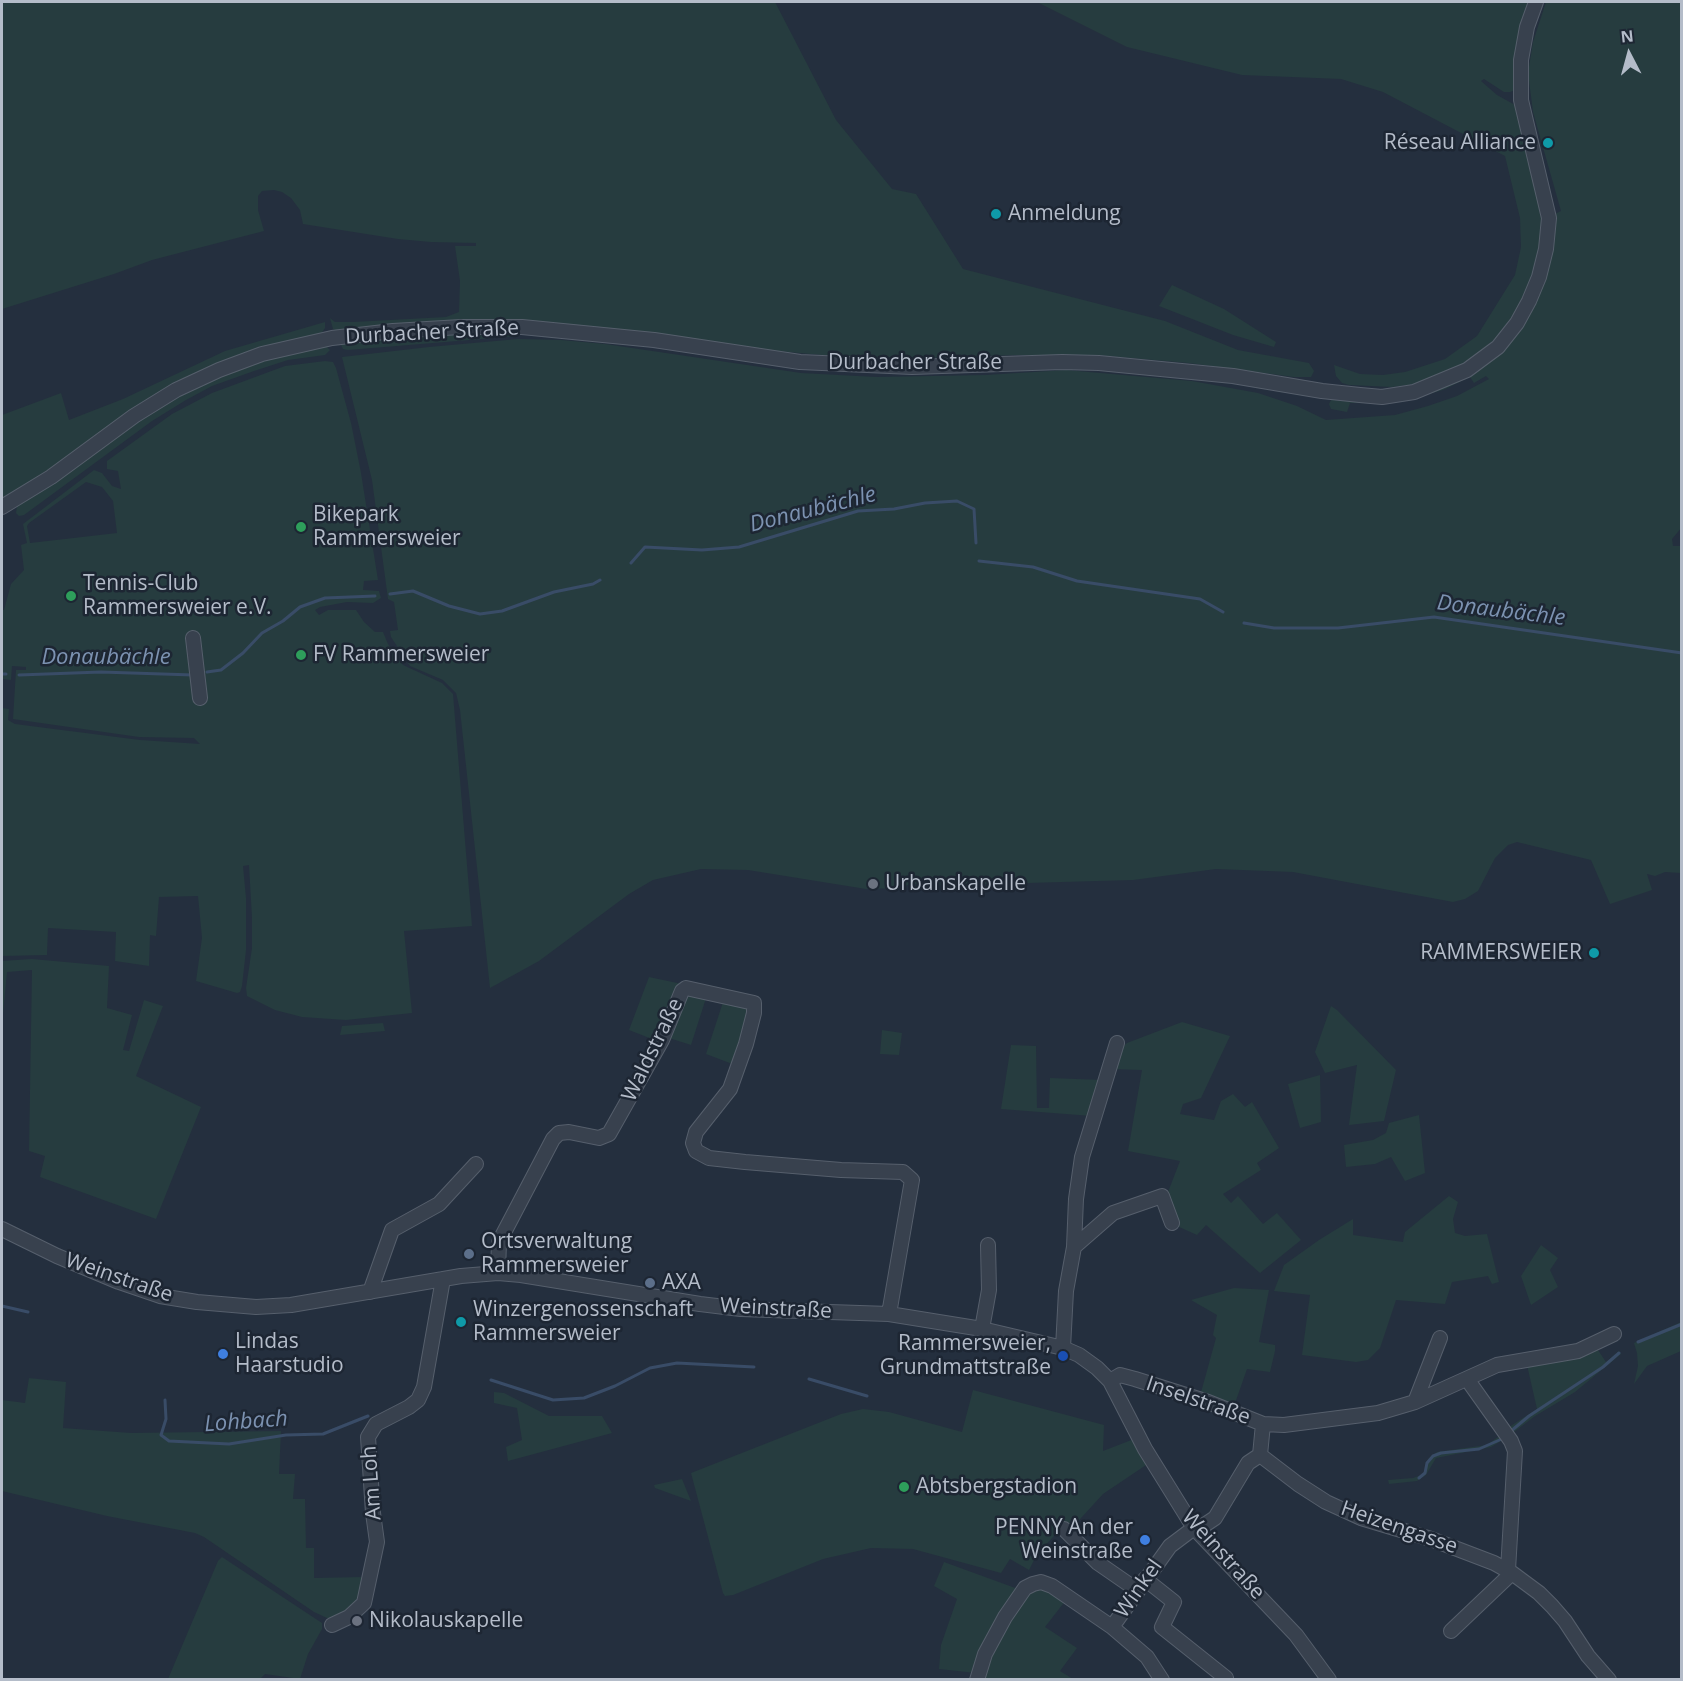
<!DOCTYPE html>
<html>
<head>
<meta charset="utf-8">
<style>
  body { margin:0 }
  #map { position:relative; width:1683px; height:1681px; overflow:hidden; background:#242f3e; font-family:"Open Sans",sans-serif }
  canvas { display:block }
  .frame { position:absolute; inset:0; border:3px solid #b4bcc9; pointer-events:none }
  .north { position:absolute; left:1599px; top:24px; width:60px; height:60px; -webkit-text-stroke:4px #1d2633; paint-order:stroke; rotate:354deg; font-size:16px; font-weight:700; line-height:24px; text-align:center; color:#b4bcc9 }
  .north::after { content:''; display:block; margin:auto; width:21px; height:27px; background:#b4bcc9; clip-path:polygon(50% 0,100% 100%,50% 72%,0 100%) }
</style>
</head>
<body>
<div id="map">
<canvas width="1683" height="1681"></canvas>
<div class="frame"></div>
<div class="north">N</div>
</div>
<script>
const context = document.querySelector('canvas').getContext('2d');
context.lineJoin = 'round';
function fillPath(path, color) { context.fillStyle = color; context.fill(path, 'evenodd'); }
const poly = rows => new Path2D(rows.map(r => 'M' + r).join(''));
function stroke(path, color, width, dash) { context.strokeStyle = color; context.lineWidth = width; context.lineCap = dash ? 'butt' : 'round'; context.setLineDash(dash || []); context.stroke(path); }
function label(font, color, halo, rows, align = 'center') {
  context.font = font + ' "Open Sans",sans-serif'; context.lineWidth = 5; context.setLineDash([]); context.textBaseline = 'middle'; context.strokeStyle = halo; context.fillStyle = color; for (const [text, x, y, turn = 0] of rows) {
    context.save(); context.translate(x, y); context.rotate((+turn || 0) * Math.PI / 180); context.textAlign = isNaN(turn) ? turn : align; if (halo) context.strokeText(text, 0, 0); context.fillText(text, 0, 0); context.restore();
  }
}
const green = poly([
  [2,2,775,2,836,120,892,189,916,194,963,269,1165,321,1238,350,1309,363,1314,371,1311,377,1294,377,1189,363,1096,355,1017,355,921,358,833,356,767,350,547,322,519,321,339,331,333,329,330,318,335,322,353,322,446,317,459,312,460,281,455,246,476,246,476,243,431,242,398,239,303,224,300,210,291,198,282,192,274,190,262,191,258,196,258,210,264,231,152,260,114,274,2,309],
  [1037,2,1532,2,1515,90,1510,92,1504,92,1484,79,1481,81,1497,95,1515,105,1541,208,1542,228,1540,247,1535,271,1525,295,1512,317,1494,340,1469,361,1444,375,1416,384,1392,387,1349,385,1342,383,1336,376,1334,365,1360,374,1383,375,1405,372,1445,359,1477,336,1515,275,1521,247,1520,218,1505,156,1383,92,1341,79,1242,75,1127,47],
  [1546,2,1681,2,1682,527,1672,539,1673,546,1682,546,1681,873,1665,872,1655,876,1647,874,1652,890,1610,904,1591,860,1517,842,1508,845,1495,858,1478,891,1465,899,1453,902,1293,872,1216,869,1133,880,921,886,913,883,900,888,866,889,748,870,701,869,653,880,629,894,539,961,490,988,460,710,456,693,443,680,410,666,391,637,390,631,398,630,394,602,388,599,372,480,342,357,429,347,518,339,561,340,605,344,801,373,876,377,986,375,1066,370,1192,381,1258,393,1297,406,1326,420,1395,415,1428,406,1457,396,1489,379,1486,376,1474,383,1470,377,1443,390,1415,398,1381,403,1350,403,1347,412,1331,409,1329,404,1332,398,1422,394,1521,324,1553,215,1561,211,1533,112,1528,73,1533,42],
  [1172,285,1224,309,1276,342,1274,347,1233,335,1159,306],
  [325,322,325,328,321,334,226,361,2,501,2,415,61,393,69,420,123,399,225,351],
  [518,332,518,336,348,350,343,349,341,345,347,341,424,334],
  [325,345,330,350,325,355,288,360,254,371,212,386,186,400,152,421,24,515,19,516,16,513,17,506,63,476,98,448,165,403,203,382,246,365,287,353],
  [325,361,333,362,336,368,351,423,361,473,378,580,364,581,363,590,379,591,381,598,373,603,347,602,320,607,315,610,319,615,328,610,356,610,364,622,375,632,383,632,388,644,403,665,442,683,453,694,472,926,404,931,412,1013,346,1020,302,1017,275,1010,247,996,246,988,252,948,252,918,249,865,243,866,246,898,246,950,242,986,240,992,237,993,196,981,202,938,198,896,159,897,156,936,150,935,149,966,115,961,116,932,48,928,47,955,2,956,2,708,9,709,8,720,15,724,140,740,200,744,194,738,139,737,13,719,16,670,26,670,26,667,12,666,11,680,2,679,2,610,4,610,11,584,24,570,21,545,27,543,23,524,94,470,102,473,112,486,121,489,118,471,107,469,107,461,172,414,212,393,285,366],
  [86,482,102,487,113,501,117,533,30,543,27,526,29,523],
  [32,959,109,966,107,1008,132,1015,123,1050,129,1051,144,1000,163,1006,136,1076,201,1107,156,1219,40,1177,45,1156,29,1151,32,970,7,972,2,1025,2,961],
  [649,977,682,984,657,1041,629,1030],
  [688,995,707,995,691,1045,666,1037],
  [724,999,746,1005,749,1009,735,1065,706,1054],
  [1331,1006,1337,1010,1396,1070,1384,1121,1349,1125,1357,1065,1325,1073,1315,1052],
  [1182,1022,1230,1036,1201,1098,1183,1104,1180,1114,1214,1120,1221,1101,1233,1094,1245,1107,1252,1102,1279,1148,1257,1163,1261,1170,1223,1194,1231,1203,1238,1196,1263,1224,1277,1213,1301,1240,1260,1273,1206,1225,1197,1235,1177,1226,1168,1192,1180,1161,1128,1151,1142,1070,1112,1069,1119,1050,1127,1043],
  [383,1023,385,1031,340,1035,342,1026],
  [882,1030,902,1033,899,1055,880,1054],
  [1011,1045,1036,1046,1037,1108,1049,1108,1050,1078,1103,1080,1092,1116,1001,1109],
  [1320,1075,1321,1122,1300,1128,1288,1084],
  [1419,1115,1425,1173,1405,1181,1391,1157,1375,1164,1346,1167,1344,1145,1373,1140,1386,1133,1389,1123],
  [1449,1196,1458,1202,1453,1219,1455,1233,1465,1236,1487,1234,1499,1282,1492,1284,1488,1276,1452,1282,1445,1304,1396,1300,1380,1348,1368,1360,1356,1362,1302,1355,1310,1295,1274,1291,1284,1265,1319,1240,1353,1219,1353,1235,1403,1242,1405,1232],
  [1541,1245,1558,1258,1550,1270,1558,1287,1531,1305,1521,1276],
  [1234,1288,1269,1290,1259,1342,1275,1345,1275,1351,1270,1372,1247,1369,1233,1409,1200,1396,1216,1338,1213,1335,1217,1315,1191,1300],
  [1681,1322,1681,1351,1647,1366,1634,1384,1638,1366,1637,1353,1634,1343],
  [1596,1347,1606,1362,1619,1351,1621,1354,1575,1392,1535,1416,1510,1435,1506,1429,1537,1409,1527,1365],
  [29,1378,66,1382,63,1428,131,1433,281,1431,279,1474,295,1474,293,1499,305,1499,306,1548,314,1548,314,1578,363,1577,361,1599,337,1621,327,1618,314,1612,204,1537,195,1533,107,1516,2,1491,2,1400,25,1403],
  [973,1390,1104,1425,1103,1451,1134,1439,1149,1463,1103,1494,1071,1529,1065,1524,1041,1550,1031,1544,1026,1554,1035,1558,1029,1570,1010,1559,1001,1573,913,1549,871,1548,823,1559,733,1595,725,1596,723,1593,691,1473,841,1414,863,1409,889,1412,962,1432],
  [494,1392,504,1393,549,1416,602,1416,612,1433,508,1461,506,1447,522,1440,517,1408,494,1403],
  [1502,1434,1506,1438,1491,1447,1436,1458,1426,1475,1417,1481,1389,1484,1388,1480,1413,1478,1421,1475,1425,1471,1428,1459,1437,1452,1487,1445],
  [682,1479,691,1501,655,1488,654,1485],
  [222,1557,322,1623,322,1629,308,1654,300,1679,265,1674,260,1679,168,1679,218,1561],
  [944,1562,1018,1589,976,1673,939,1669,941,1645,957,1599,934,1586],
  [1038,1586,1066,1600,1045,1627,1077,1648,1060,1671,1073,1679,983,1680,987,1664,1024,1596]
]);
const stream = poly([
  [979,561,1033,567,1077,581,1200,599,1223,612],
  [631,563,645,547,702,550,739,547,858,511,894,509,925,503,957,501,974,509,976,543],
  [390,594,413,591,449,606,480,614,502,611,554,592,593,584,600,580],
  [1244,623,1274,628,1338,628,1434,617,1682,653],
  [207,672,221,670,243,653,262,633,283,621,300,607,325,598,375,596],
  [2,674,6,674],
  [19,675,101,672,193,675],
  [2,1306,28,1312],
  [1638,1342,1682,1324],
  [809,1379,867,1396],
  [491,1380,553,1400,584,1398,615,1386,650,1368,677,1363,754,1367],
  [165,1400,166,1419,161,1435,169,1441,229,1444,286,1435,323,1434,368,1416],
  [1511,1431,1529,1416,1603,1367,1619,1353],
  [1419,1478,1425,1473,1427,1463,1433,1456,1441,1453,1479,1449,1504,1438]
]);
const minor = poly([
  [2,507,51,477,134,416,176,390,219,370,262,354,332,338,393,331,461,327,522,327,654,340,800,362,912,367,1062,362,1099,363,1233,376,1322,391,1360,395,1382,397,1414,392,1467,370,1498,347,1517,323,1529,301,1539,277,1546,249,1549,218,1521,100,1521,60,1527,27,1536,2],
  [193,638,200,698],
  [2,1229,57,1256,119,1282,160,1296,197,1302,256,1307,291,1305,461,1276,498,1273,521,1275,700,1304,741,1309,889,1314,982,1329,1063,1348,1079,1355,1097,1368,1110,1381,1145,1449,1194,1528,1296,1635,1329,1680],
  [1074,1247,1076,1199,1082,1157,1117,1043],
  [498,1273,499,1242,553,1139,559,1133,569,1132,599,1138,609,1134,662,1040,682,991,686,988,754,1003,754,1013,746,1044,730,1089,696,1132,693,1143,696,1151,709,1158,745,1162,841,1170,903,1172,912,1180,889,1314],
  [370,1292,392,1230,439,1204,476,1164],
  [982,1329,989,1290,988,1245],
  [1063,1348,1066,1291,1074,1247,1113,1213,1162,1196,1172,1223],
  [1467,1379,1511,1441,1515,1451,1508,1570],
  [1110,1381,1120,1375,1135,1379,1208,1402,1263,1424,1284,1425,1378,1413,1415,1402,1497,1365,1578,1351,1614,1334],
  [1415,1402,1440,1338],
  [1260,1455,1298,1484,1326,1502,1361,1518,1431,1539,1494,1563,1512,1573,1539,1593,1552,1606,1565,1621,1588,1656,1609,1680],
  [1064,1529,1098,1563,1137,1590],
  [1145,1579,1174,1602,1162,1627,1226,1678],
  [332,1625,349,1617,364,1603,377,1542,373,1513,368,1437,376,1424,409,1407,418,1400,424,1387,443,1279],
  [1451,1631,1512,1573],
  [977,1680,985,1654,1005,1617,1025,1588,1033,1584,1041,1582,1052,1586,1112,1627],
  [1162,1680,1147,1657,1112,1627,1170,1546,1194,1528,1206,1524,1215,1518,1248,1463,1260,1455,1263,1424]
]);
const markers = [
  [1548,143,6,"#0f9aa8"],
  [996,214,6,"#0f9aa8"],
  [301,527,6,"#2e9e5b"],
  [71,596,6,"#2e9e5b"],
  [301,655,6,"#2e9e5b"],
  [873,884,6,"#6b7280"],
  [1594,953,6,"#0f9aa8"],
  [469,1254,6,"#5c6f8a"],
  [650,1283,6,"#5c6f8a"],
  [461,1322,6,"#0f9aa8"],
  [223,1354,6,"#3f7fe0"],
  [1063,1356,6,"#1a4fb4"],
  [904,1487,6,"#2e9e5b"],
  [1145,1540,6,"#3f7fe0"],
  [357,1621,6,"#6b7280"]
];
const poiNames = [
  ["Réseau Alliance",1536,143,"right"],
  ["Anmeldung",1008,214],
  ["Bikepark",313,515],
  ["Rammersweier",313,539],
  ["Tennis-Club",83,584],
  ["Rammersweier e.V.",83,608],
  ["FV Rammersweier",313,655],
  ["Urbanskapelle",885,884],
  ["RAMMERSWEIER",1582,953,"right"],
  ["Ortsverwaltung",481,1242],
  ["Rammersweier",481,1266],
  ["AXA",662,1283],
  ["Winzergenossenschaft",473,1310],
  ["Rammersweier",473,1334],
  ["Lindas",235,1342],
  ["Haarstudio",235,1366],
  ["Rammersweier,",1051,1344,"right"],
  ["Grundmattstraße",1051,1368,"right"],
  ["Abtsbergstadion",916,1487],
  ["PENNY An der",1133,1528,"right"],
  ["Weinstraße",1133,1552,"right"],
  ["Nikolauskapelle",369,1621]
];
const streetNames = [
  ["Durbacher Straße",432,333,-3],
  ["Durbacher Straße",915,363],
  ["Waldstraße",653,1050,-64],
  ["Weinstraße",119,1278,19],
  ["Weinstraße",776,1309,3],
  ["Inselstraße",1198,1401,19],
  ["Am Loh",372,1483,-94],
  ["Heizengasse",1399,1528,19],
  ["Weinstraße",1223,1555,48],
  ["Winkel",1139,1589,-55]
];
const waterNames = [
  ["Donaubächle",813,510,-14],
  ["Donaubächle",1501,611,7],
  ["Donaubächle",106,658],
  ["Lohbach",246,1422,-4]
];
fillPath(green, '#263c3f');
stroke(stream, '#394c67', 3);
stroke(minor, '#565f6c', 16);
stroke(minor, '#38414e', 14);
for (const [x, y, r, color] of markers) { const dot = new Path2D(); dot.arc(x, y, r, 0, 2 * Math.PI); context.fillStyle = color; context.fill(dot); stroke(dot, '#1d2633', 2); }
label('21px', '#b4bcc9', '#1d2633', poiNames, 'left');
label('21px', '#b4bcc9', '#1d2633', streetNames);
label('italic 22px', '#7c92b1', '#1d2633', waterNames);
</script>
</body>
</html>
